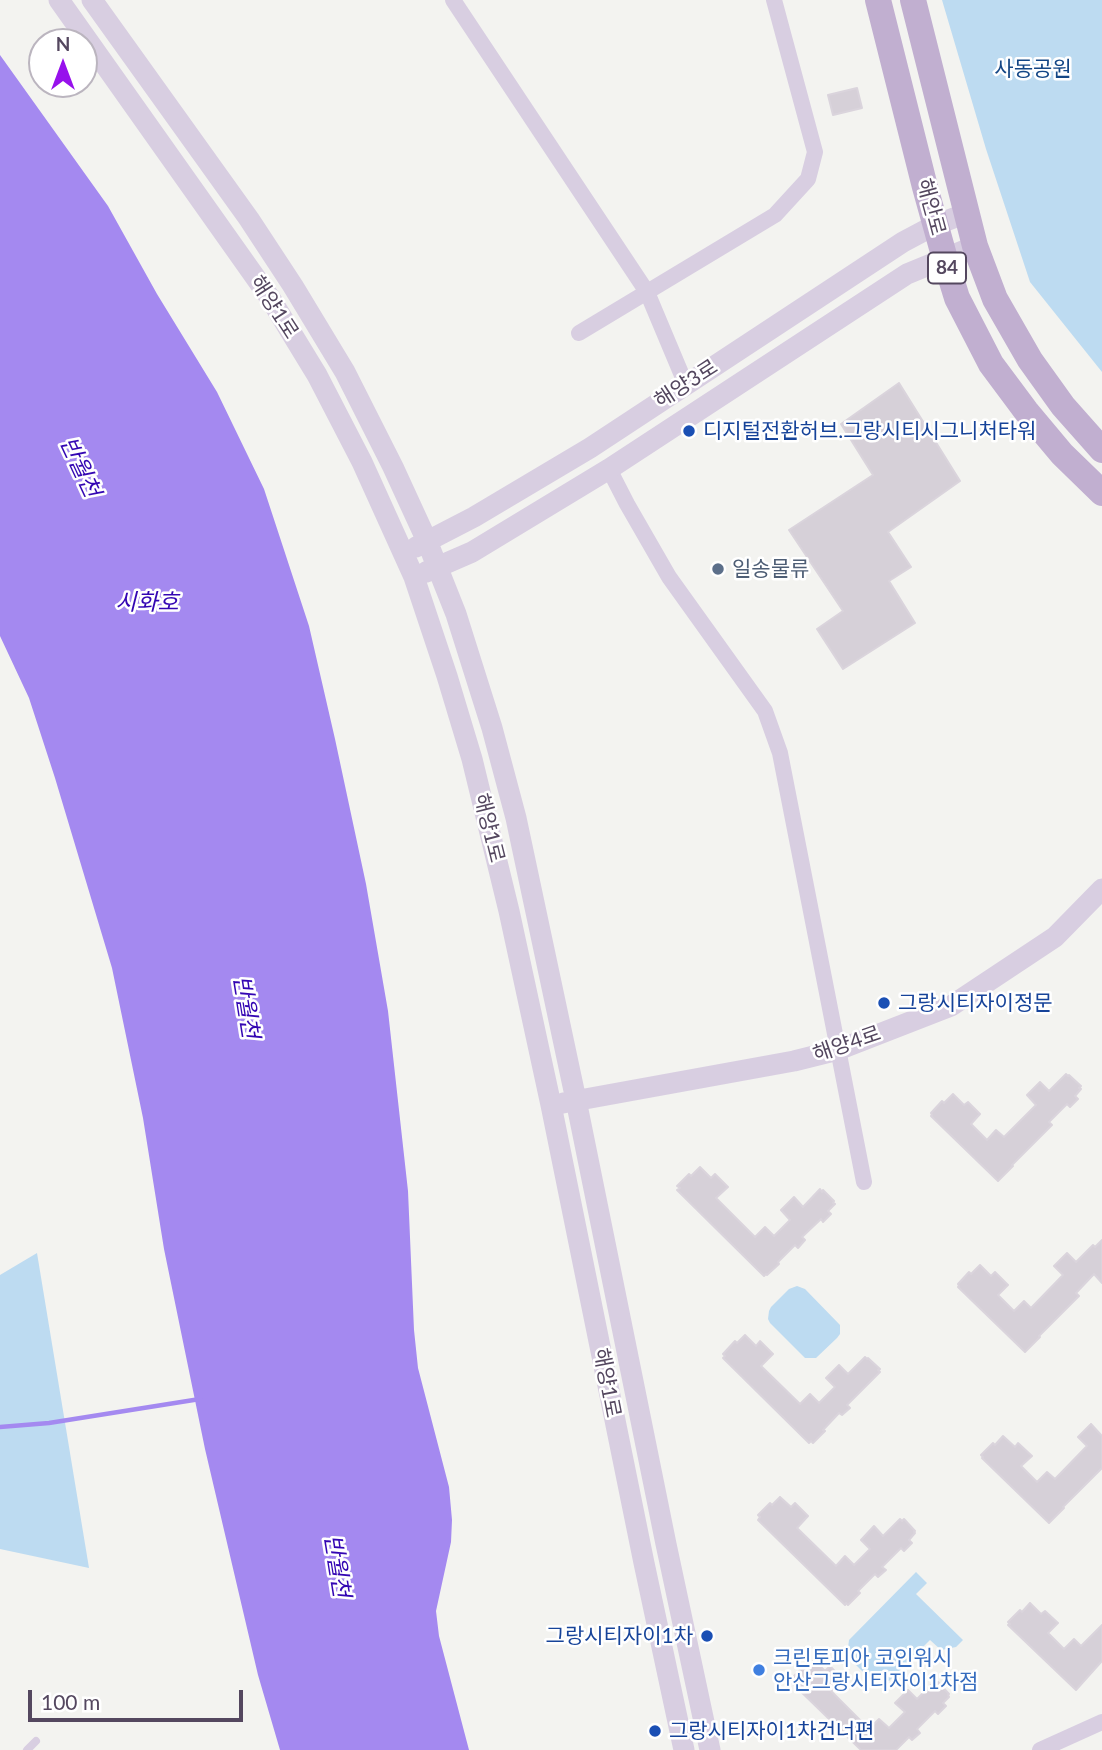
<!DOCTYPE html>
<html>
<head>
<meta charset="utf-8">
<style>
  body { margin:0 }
  #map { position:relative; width:1102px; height:1750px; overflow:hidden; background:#f3f3f0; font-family:Lato,sans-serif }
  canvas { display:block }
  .north { position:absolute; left:28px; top:28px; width:70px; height:70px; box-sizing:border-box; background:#fff; border:2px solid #bbb5bf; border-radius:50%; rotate:0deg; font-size:19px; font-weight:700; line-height:28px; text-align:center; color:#54475f }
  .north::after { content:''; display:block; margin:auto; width:24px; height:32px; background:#9711ec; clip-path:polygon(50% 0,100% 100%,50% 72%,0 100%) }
  .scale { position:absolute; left:28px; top:1690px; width:215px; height:32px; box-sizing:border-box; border:4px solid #54475f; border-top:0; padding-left:9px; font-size:21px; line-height:24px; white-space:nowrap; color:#54475f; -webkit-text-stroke:5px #fff; paint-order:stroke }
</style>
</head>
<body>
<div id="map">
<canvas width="1102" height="1750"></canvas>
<div class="north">N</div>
<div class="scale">100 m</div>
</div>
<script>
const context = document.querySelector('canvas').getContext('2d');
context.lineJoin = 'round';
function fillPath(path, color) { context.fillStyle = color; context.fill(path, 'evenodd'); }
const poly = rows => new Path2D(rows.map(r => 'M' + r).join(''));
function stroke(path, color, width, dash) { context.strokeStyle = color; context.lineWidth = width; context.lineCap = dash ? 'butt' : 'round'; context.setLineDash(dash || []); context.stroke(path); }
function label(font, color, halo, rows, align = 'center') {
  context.font = font + ' Lato,"Noto Sans KR",sans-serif'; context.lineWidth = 5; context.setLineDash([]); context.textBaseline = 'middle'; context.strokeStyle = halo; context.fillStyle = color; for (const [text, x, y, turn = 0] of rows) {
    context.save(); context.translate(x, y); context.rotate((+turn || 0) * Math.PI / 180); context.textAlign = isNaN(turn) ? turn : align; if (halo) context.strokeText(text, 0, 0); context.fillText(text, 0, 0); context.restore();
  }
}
const green = poly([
  [942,0,1102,0,1102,372,1030,282,986,149],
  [37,1253,89,1568,0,1549,0,1275],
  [797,1286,805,1289,840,1325,840,1334,837,1338,816,1358,805,1358,770,1323,768,1319,769,1311,771,1307,789,1289],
  [916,1572,927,1583,916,1594,963,1640,956,1647,941,1650,930,1640,889,1681,873,1682,847,1656,849,1640]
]);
const water = poly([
  [0,55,108,206,157,294,217,392,264,489,309,626,335,739,366,884,388,1011,408,1191,414,1330,418,1368,449,1487,452,1520,451,1542,436,1611,439,1636,469,1750,280,1750,258,1675,205,1449,164,1249,143,1118,112,968,55,778,29,698,0,636]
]);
const stream = poly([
  [0,1427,49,1423,200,1399]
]);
const building = poly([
  [857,88,862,108,833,115,828,95,857,88],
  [899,383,960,481,888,532,911,567,889,581,915,623,843,669,817,629,843,611,789,530,873,475,841,424,899,383],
  [1066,1074,1068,1076,1069,1075,1081,1086,1079,1088,1081,1089,1075,1096,1078,1099,1070,1107,1067,1104,1049,1122,1052,1125,1012,1165,1013,1166,998,1181,931,1116,932,1115,931,1113,942,1101,944,1103,953,1094,964,1105,968,1102,980,1114,971,1124,987,1140,996,1130,1004,1137,1036,1105,1027,1095,1040,1082,1049,1091,1066,1074],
  [700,1167,711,1178,715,1174,728,1187,716,1198,755,1237,765,1227,774,1236,790,1220,781,1210,794,1197,803,1207,820,1189,822,1192,823,1190,834,1201,833,1203,835,1204,828,1211,831,1214,823,1222,821,1219,802,1237,805,1240,798,1248,795,1245,778,1262,779,1264,767,1275,766,1274,764,1276,677,1190,680,1188,677,1186,689,1174,691,1176,700,1167],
  [1102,1240,1102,1283,1094,1274,1076,1293,1079,1296,1039,1336,1040,1337,1025,1352,958,1287,959,1286,958,1284,969,1272,971,1274,980,1265,991,1276,995,1272,1008,1285,998,1295,1014,1311,1024,1301,1031,1308,1063,1275,1054,1266,1067,1253,1076,1262,1093,1245,1095,1247,1102,1240],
  [745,1335,756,1346,760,1341,773,1354,761,1366,800,1404,810,1394,819,1403,835,1387,826,1378,839,1365,848,1374,865,1357,867,1359,868,1358,880,1369,878,1370,880,1372,847,1405,850,1408,842,1415,839,1413,823,1430,825,1431,813,1443,811,1441,809,1443,723,1358,725,1356,723,1354,735,1341,737,1343,745,1335],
  [1091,1424,1102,1436,1102,1468,1063,1507,1064,1508,1049,1523,982,1458,983,1457,981,1455,993,1443,995,1445,1003,1436,1015,1447,1018,1443,1032,1456,1021,1466,1037,1482,1047,1472,1055,1479,1087,1446,1078,1437,1091,1424],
  [780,1497,791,1507,795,1503,808,1516,797,1528,836,1566,845,1556,854,1565,870,1549,861,1540,874,1526,883,1536,900,1519,902,1521,904,1519,915,1531,914,1532,915,1533,909,1540,912,1543,904,1551,901,1548,882,1567,886,1570,878,1577,875,1574,858,1591,860,1593,848,1605,846,1603,845,1605,758,1520,760,1517,758,1515,770,1503,772,1505,780,1497],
  [1030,1603,1041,1614,1045,1611,1058,1623,1048,1633,1064,1649,1074,1639,1081,1646,1102,1625,1102,1661,1076,1690,1008,1625,1010,1624,1008,1622,1020,1610,1022,1612,1030,1603],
  [814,1660,825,1671,830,1666,842,1679,831,1691,869,1729,879,1719,889,1728,905,1712,895,1703,908,1690,917,1699,934,1682,937,1684,938,1682,949,1694,948,1695,949,1697,943,1703,946,1706,938,1714,935,1711,917,1729,920,1733,912,1740,909,1737,896,1750,861,1750,792,1683,794,1681,792,1678,804,1666,806,1668,814,1660]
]);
const service = poly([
  [27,1750,36,1741]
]);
const minor = poly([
  [453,0,647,292,686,385],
  [579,333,775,215,808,179,815,152,774,0],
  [609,469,627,504,669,577,765,711,780,753,864,1182],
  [1040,1750,1102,1722]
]);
const tertiary = poly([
  [59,0,270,298,317,375,362,462,414,577,447,676,472,759,509,911,551,1105,644,1563,684,1750],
  [92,0,249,219,293,286,345,372,393,467,427,541,456,614,492,728,516,818,576,1100,666,1544,710,1750],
  [416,547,474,517,590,448,903,242,935,225,967,213],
  [426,572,472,552,609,469,907,274,975,246],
  [563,1103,794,1061,838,1050,951,1006,1055,937,1102,889]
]);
const primary = poly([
  [878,0,925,187,945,259,957,298,991,364,1026,411,1062,454,1102,493],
  [913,0,975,246,995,299,1030,360,1063,406,1102,450]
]);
const markers = [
  [689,431,7,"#1a4fb4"],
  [718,569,7,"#5c6f8a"],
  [884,1003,7,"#1a4fb4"],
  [707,1636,7,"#1a4fb4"],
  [759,1670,7,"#3f7fe0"],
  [655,1731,7,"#1a4fb4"]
];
const shields = [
  [947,268,38]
];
const shieldNames = [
  ["84",947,268]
];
const parkNames = [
  ["사동공원",1033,69]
];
const streetNames = [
  ["해안로",931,207,75],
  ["해양1로",274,307,57],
  ["해양3로",686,384,-33],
  ["해양1로",489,828,76],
  ["해양4로",847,1044,-19],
  ["해양1로",607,1383,79]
];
const transitNames = [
  ["디지털전환허브.그랑시티시그니처타워",703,431],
  ["그랑시티자이정문",898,1003],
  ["그랑시티자이1차",693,1636,"right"],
  ["그랑시티자이1차건너편",669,1731]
];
const serviceNames = [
  ["일송물류",732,569]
];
const shopNames = [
  ["크린토피아 코인워시",773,1658],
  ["안산그랑시티자이1차점",773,1682]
];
const waterNames = [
  ["반월천",80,467,65],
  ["시화호",147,603],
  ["반월천",246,1007,81],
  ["반월천",337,1566,81]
];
fillPath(green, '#bddbf1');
fillPath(water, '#a489f0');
stroke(stream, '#a489f0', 4.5);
fillPath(building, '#d6d0d8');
stroke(building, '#dad4dc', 2);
stroke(service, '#d8cee1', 8);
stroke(minor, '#d8cee1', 16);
stroke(tertiary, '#d8cee1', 21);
stroke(primary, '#c1afd0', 26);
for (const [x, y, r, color] of markers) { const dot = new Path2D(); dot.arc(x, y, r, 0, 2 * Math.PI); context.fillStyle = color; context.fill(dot); stroke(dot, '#fff', 2.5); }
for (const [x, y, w] of shields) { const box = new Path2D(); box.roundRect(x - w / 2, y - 15.5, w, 31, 5); context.fillStyle = '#fff'; context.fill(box); stroke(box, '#54475f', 2); }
label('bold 19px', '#54475f', null, shieldNames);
label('21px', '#134685', '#fff', parkNames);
label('21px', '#54475f', '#fff', streetNames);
label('21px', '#164399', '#fff', transitNames, 'left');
label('21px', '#4e5e75', '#fff', serviceNames, 'left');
label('21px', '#366cbe', '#fff', shopNames, 'left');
label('italic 23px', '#3306b3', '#fff', waterNames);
</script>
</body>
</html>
